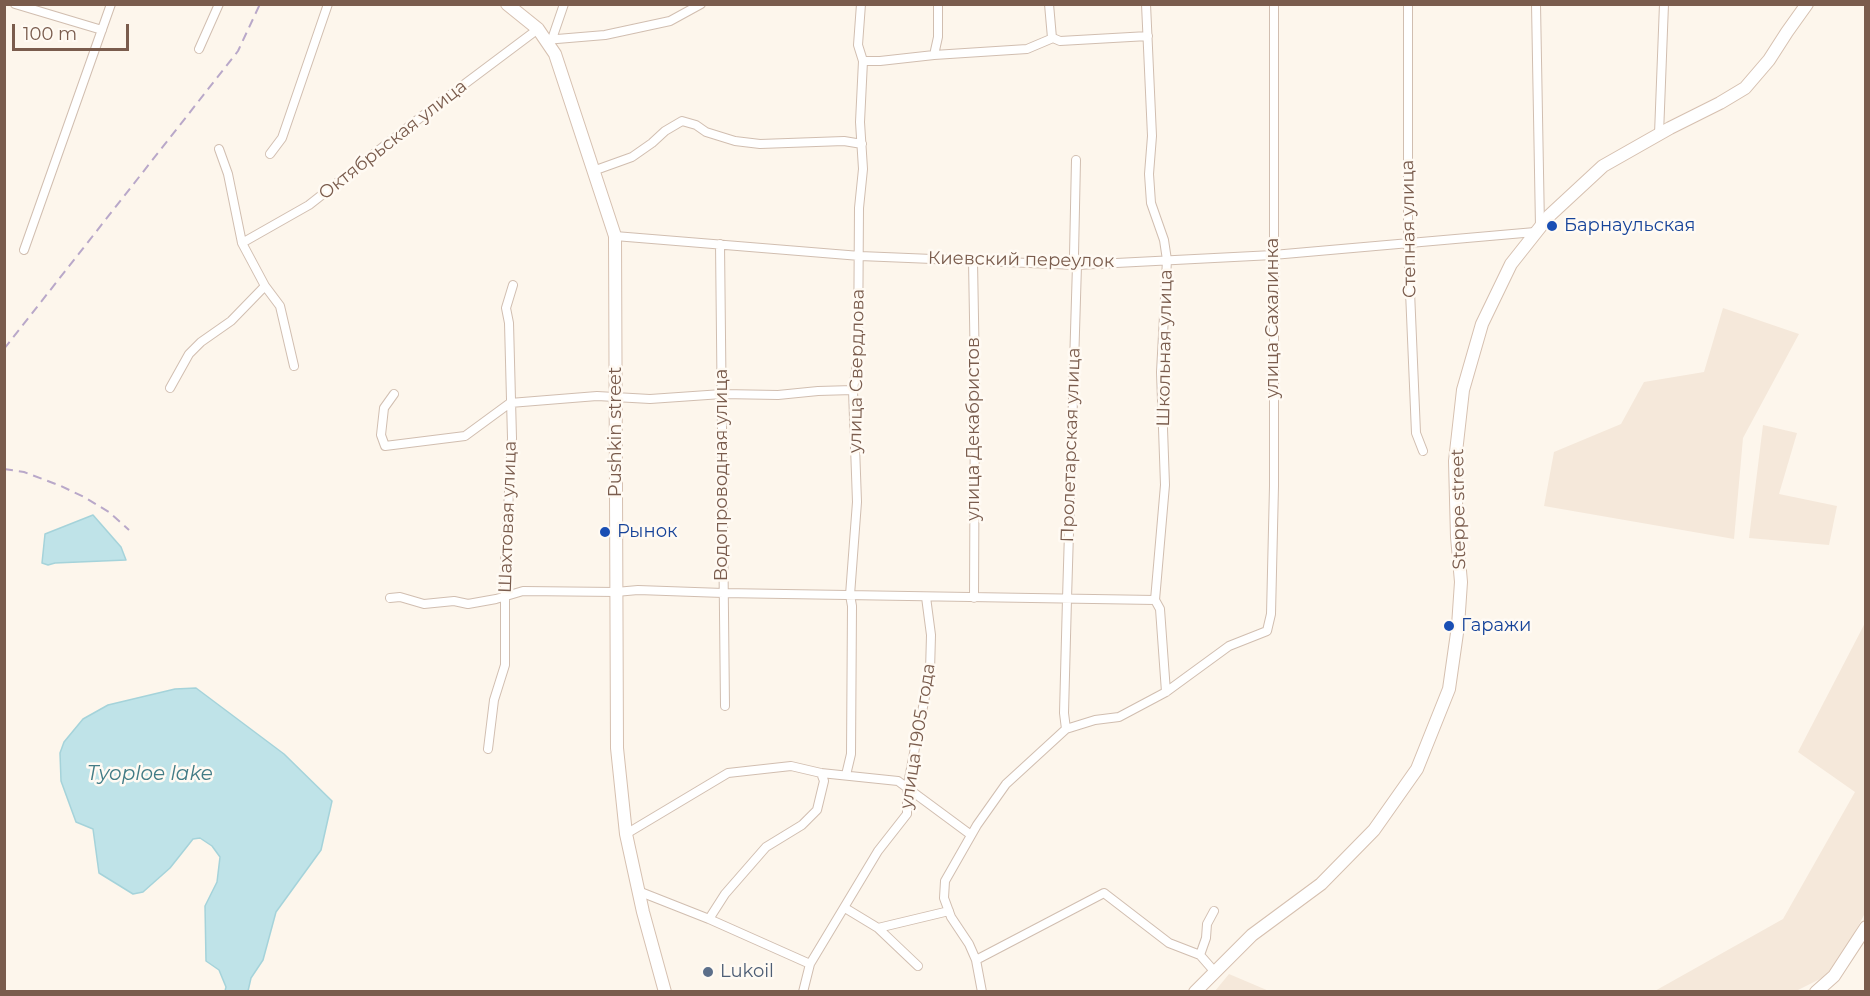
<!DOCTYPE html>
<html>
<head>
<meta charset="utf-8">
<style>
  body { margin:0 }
  #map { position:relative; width:1870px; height:996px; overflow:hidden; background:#fdf6ec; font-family:Montserrat,sans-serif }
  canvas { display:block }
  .frame { position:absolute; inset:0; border:6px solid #7a5c4d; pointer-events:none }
  .scale { position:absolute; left:12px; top:24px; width:117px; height:27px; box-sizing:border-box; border:3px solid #7a5c4d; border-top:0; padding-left:8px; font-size:18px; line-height:21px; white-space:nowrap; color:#7a5c4d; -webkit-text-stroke:4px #fffaf3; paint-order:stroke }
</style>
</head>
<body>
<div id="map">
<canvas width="1870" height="996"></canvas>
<div class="frame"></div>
<div class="scale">100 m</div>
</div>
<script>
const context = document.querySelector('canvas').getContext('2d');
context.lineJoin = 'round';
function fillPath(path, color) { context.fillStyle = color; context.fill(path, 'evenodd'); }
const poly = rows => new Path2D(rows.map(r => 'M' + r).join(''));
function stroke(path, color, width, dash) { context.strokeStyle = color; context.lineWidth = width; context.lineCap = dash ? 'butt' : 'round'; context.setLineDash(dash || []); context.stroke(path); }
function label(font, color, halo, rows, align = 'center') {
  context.font = font + ' Montserrat,sans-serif'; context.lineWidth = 5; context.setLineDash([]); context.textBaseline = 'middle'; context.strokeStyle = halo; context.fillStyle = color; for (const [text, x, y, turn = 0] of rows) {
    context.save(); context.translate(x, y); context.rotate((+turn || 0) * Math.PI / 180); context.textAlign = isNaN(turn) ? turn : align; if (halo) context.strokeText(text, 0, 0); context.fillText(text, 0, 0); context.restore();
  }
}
const residential = poly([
  [1723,308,1799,334,1743,438,1734,539,1544,506,1554,452,1621,424,1644,382,1704,372],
  [1763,425,1797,433,1779,494,1837,506,1829,545,1749,538],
  [1865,623,1865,913,1841,959,1822,978,1796,991,1653,992,1783,919,1855,792,1798,752],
  [1229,974,1269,991,1215,991]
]);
const water = poly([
  [93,515,121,547,126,560,55,563,48,565,42,563,45,534,93,515],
  [196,688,284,754,332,801,321,850,276,912,263,960,251,978,248,991,225,991,226,987,219,970,206,961,205,906,217,882,220,857,212,846,200,838,193,839,170,868,143,892,133,894,99,873,93,829,76,822,61,781,60,753,64,742,83,719,108,705,175,689,196,688]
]);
const street = poly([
  [15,4,102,30],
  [1049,4,1052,38],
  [1146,4,1152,136,1149,174,1151,203,1164,240,1167,260,1161,372,1165,485,1155,600,1160,609,1166,692],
  [1408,4,1408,244,1416,433,1423,451],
  [1536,4,1540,227],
  [552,39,564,4],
  [545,40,605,35,670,21,701,4],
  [199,49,219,4],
  [934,55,938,37,938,4],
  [863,61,880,61,934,55,1027,49,1053,38,1060,41,1148,36],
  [1659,134,1664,4],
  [219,149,228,174,242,243,265,286,280,306,294,366],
  [270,154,282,138,328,4],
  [593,171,632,157,652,143,665,131,682,121,696,125,706,132,735,141,760,144,844,141,862,144],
  [615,236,860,256,1077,265,1273,255,1535,232],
  [242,243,309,205,430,110,538,29],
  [720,244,725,706],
  [24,250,111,4],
  [973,261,975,374,974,598],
  [170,388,189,354,201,342,231,321,265,286],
  [394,394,384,408,381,435,385,446,465,436,510,403,597,396,650,399,722,394,778,395,818,391,853,390],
  [390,598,400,597,424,604,454,601,468,604,496,599,523,591,616,592,638,590,723,593,1155,600],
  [1066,729,1064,713,1067,599,1077,265,1074,255,1076,160],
  [488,749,494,700,505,665,505,563,512,438,509,323,506,308,513,285],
  [846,775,851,754,852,606,850,595,857,502,853,390,858,357,859,208,863,169,860,122,863,61,858,45,861,4],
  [626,834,728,773,791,766,821,773,898,781,971,835],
  [638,891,709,919,810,964],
  [845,908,878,928,949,911],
  [709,919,725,894,766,847,802,825,817,810,824,781,821,773],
  [878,928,918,966],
  [1200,955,1206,938,1207,924,1214,911],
  [976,960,1104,893,1169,943,1200,955,1214,971],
  [803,992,810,964,878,851,907,814,907,789,930,671,931,635,926,597],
  [982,992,976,960,969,944,951,917,944,898,945,881,977,825,1006,784,1066,729,1095,720,1119,717,1166,692,1229,646,1267,631,1271,614,1274,486,1274,4]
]);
const secondary = poly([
  [507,4,538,29,555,54,615,236,617,748,626,834,643,912,665,992],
  [1195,992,1252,935,1321,884,1374,830,1417,769,1449,689,1458,626,1461,582,1457,537,1455,461,1463,390,1482,324,1511,264,1549,216,1603,166,1670,128,1720,103,1745,88,1769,60,1787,32,1807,4],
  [1816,992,1834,976,1866,927]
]);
const rail = poly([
  [4,349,238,51,260,4],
  [4,469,24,472,61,486,84,497,109,512,129,530]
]);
const markers = [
  [1552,226,6,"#1a4fb4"],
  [605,532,6,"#1a4fb4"],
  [1449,626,6,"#1a4fb4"],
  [708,972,6,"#5c6f8a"]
];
const streetNames = [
  ["Октябрьская улица",393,140,-38],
  ["Степная улица",1409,229,-91],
  ["Киевский переулок",1021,260,1],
  ["улица Сахалинка",1273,318,-90],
  ["Школьная улица",1165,348,-89],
  ["улица Свердлова",857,371,-89],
  ["улица Декабристов",974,429,-90],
  ["Pushkin street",616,432,-90],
  ["Пролетарская улица",1071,445,-88],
  ["Водопроводная улица",722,475,-90],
  ["Steppe street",1459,509,-91],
  ["Шахтовая улица",508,517,-88],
  ["улица 1905 года",918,736,-81]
];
const transitNames = [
  ["Барнаульская",1564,226],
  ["Рынок",617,532],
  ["Гаражи",1461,626]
];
const serviceNames = [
  ["Lukoil",720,972]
];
const waterNames = [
  ["Tyoploe lake",150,774]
];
fillPath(residential, '#f5e8da');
fillPath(water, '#bfe3e8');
stroke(water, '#a5d3da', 1.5);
stroke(street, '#d1beb0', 10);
stroke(secondary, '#d6c0b0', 14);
stroke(street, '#fff', 8);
stroke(secondary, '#fff', 12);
stroke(rail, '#b9a8c9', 2, [9, 6]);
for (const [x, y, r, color] of markers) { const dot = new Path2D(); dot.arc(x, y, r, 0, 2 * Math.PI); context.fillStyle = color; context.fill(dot); stroke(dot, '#fffaf3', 2); }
label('18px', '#7a5c4d', '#fffaf3', streetNames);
label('18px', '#164399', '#fffaf3', transitNames, 'left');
label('18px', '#4e5e75', '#fffaf3', serviceNames, 'left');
label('italic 20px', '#437c86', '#fffaf3', waterNames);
</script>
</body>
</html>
